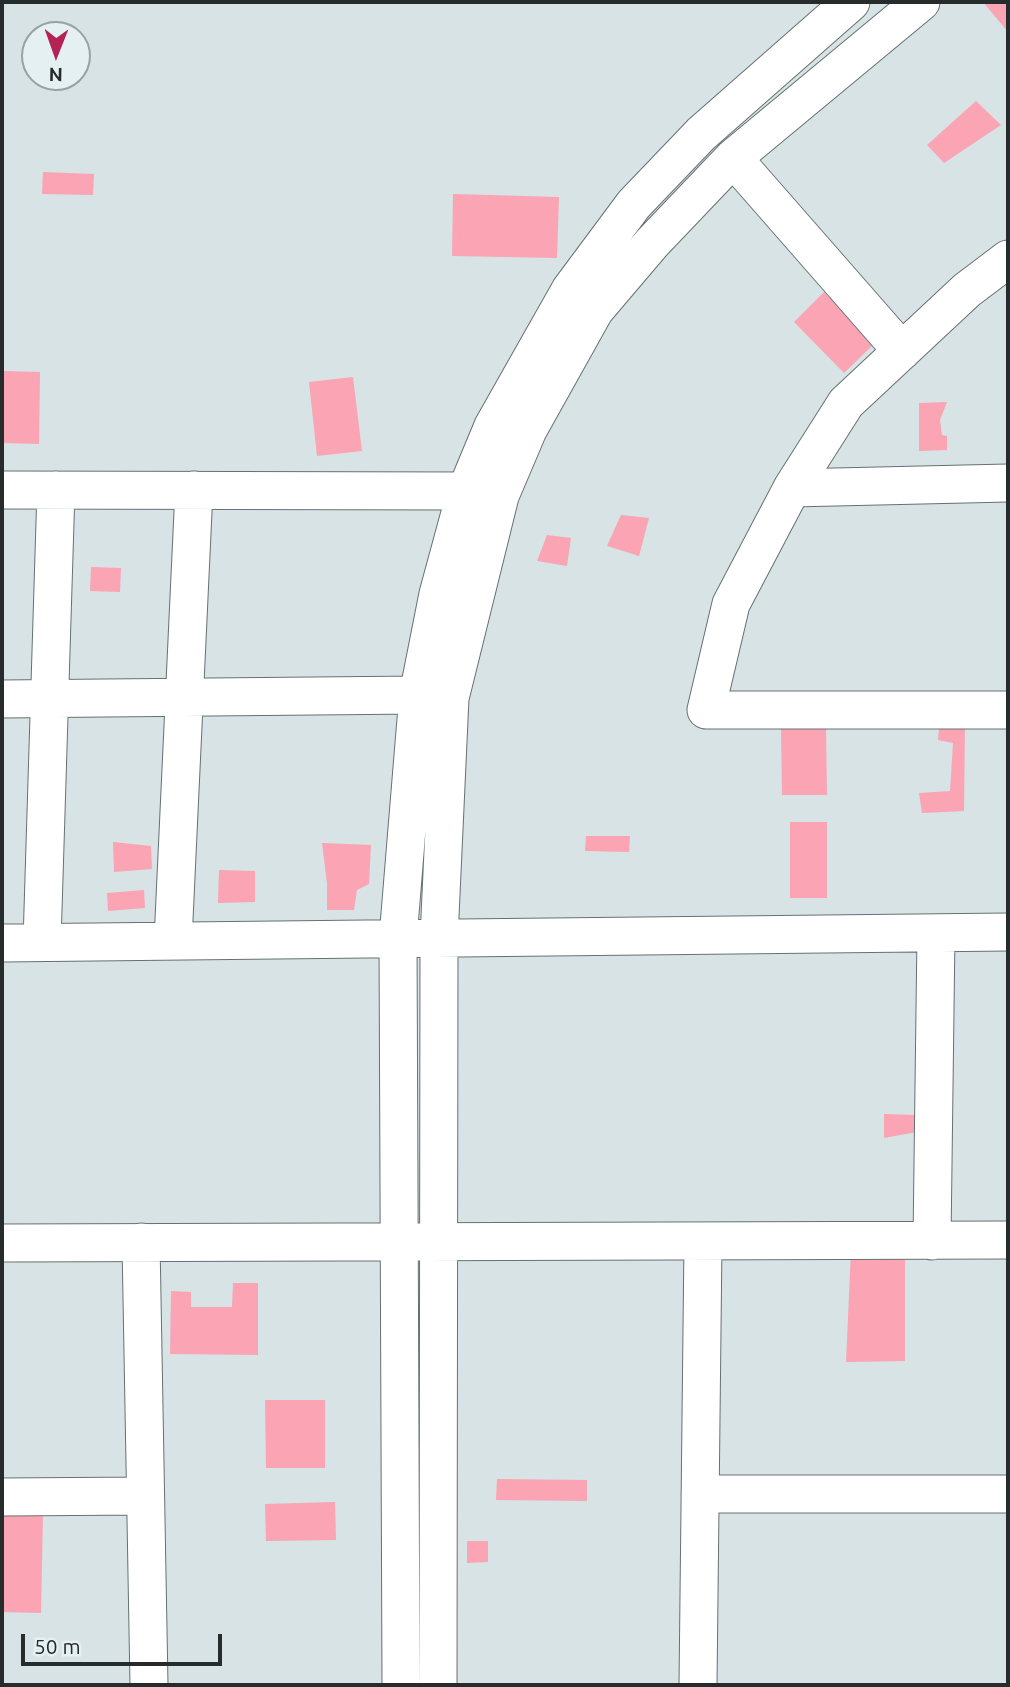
<!DOCTYPE html>
<html>
<head>
<meta charset="utf-8">
<style>
  body { margin:0 }
  #map { position:relative; width:1010px; height:1687px; overflow:hidden; background:#d7e3e4; font-family:Ubuntu,sans-serif }
  canvas { display:block }
  .frame { position:absolute; inset:0; border:4px solid #262b2b; pointer-events:none }
  .north { position:absolute; left:21px; top:21px; width:70px; height:70px; box-sizing:border-box; background:#e4f0f1; border:2px solid #98a1a2; border-radius:50%; rotate:181deg; font-size:19px; font-weight:700; line-height:28px; text-align:center; color:#262b2b }
  .north::after { content:''; display:block; margin:auto; width:24px; height:32px; background:#b32353; clip-path:polygon(50% 0,100% 100%,50% 72%,0 100%) }
  .scale { position:absolute; left:21px; top:1634px; width:201px; height:32px; box-sizing:border-box; border:4px solid #262b2b; border-top:0; padding-left:9px; font-size:21px; line-height:24px; white-space:nowrap; color:#262b2b; -webkit-text-stroke:5px #e4f0f1; paint-order:stroke }
</style>
</head>
<body>
<div id="map">
<canvas width="1010" height="1687"></canvas>
<div class="frame"></div>
<div class="north">N</div>
<div class="scale">50 m</div>
</div>
<script>
const context = document.querySelector('canvas').getContext('2d');
context.lineJoin = 'round';
function fillPath(path, color) { context.fillStyle = color; context.fill(path, 'evenodd'); }
const poly = rows => new Path2D(rows.map(r => 'M' + r).join(''));
function stroke(path, color, width, dash) { context.strokeStyle = color; context.lineWidth = width; context.lineCap = dash ? 'butt' : 'round'; context.setLineDash(dash || []); context.stroke(path); }
const building = poly([
  [983,2,1005,2,1008,5,1008,32],
  [976,101,1001,125,944,163,927,145],
  [43,172,94,174,93,195,42,194],
  [453,194,559,197,557,258,452,256],
  [824,292,874,344,844,373,794,322],
  [4,371,40,372,39,444,2,443],
  [353,377,362,451,317,456,309,382],
  [947,402,940,420,942,435,947,436,947,450,919,451,919,403],
  [621,515,649,518,639,556,607,546],
  [547,535,571,538,567,566,537,561],
  [91,567,121,568,120,592,90,591],
  [940,720,965,723,964,811,922,813,919,793,950,791,953,743,938,740],
  [826,728,827,795,782,795,781,729],
  [790,822,827,822,827,898,790,898],
  [586,836,630,836,629,852,585,851],
  [113,842,151,846,152,869,114,872],
  [322,843,371,845,369,884,357,890,354,910,327,910,327,883],
  [219,870,255,871,255,902,218,903],
  [144,890,145,908,108,911,107,893],
  [884,1114,917,1115,917,1132,884,1138],
  [851,1250,905,1250,905,1361,846,1362],
  [233,1283,258,1283,258,1355,170,1354,171,1291,191,1292,191,1307,232,1307],
  [265,1400,325,1400,325,1468,266,1468],
  [497,1479,587,1480,587,1501,496,1500],
  [335,1502,336,1540,266,1541,265,1504],
  [2,1513,43,1514,41,1613,2,1612],
  [467,1541,488,1541,488,1562,467,1563]
]);
const minor = poly([
  [733,158,902,351],
  [1008,259,967,290,846,403,792,488,731,604,706,710,1008,710],
  [792,488,1008,483],
  [2,490,466,491],
  [2,699,418,695,442,697],
  [173,941,194,490],
  [42,942,56,490],
  [2,943,1008,932],
  [932,1241,936,933],
  [141,1242,149,1685],
  [2,1243,1008,1240],
  [700,1494,1008,1494],
  [2,1497,145,1496],
  [401,1685,398,938,418,695,438,594,466,491,493,426,570,290,634,204,701,134,851,2],
  [438,1685,439,938,450,698,500,496,528,430,595,310,652,243,733,158,921,2],
  [698,1685,703,1241]
]);
fillPath(building, '#faa4b4');
stroke(minor, '#677172', 39);
stroke(minor, '#fff', 37);
</script>
</body>
</html>
